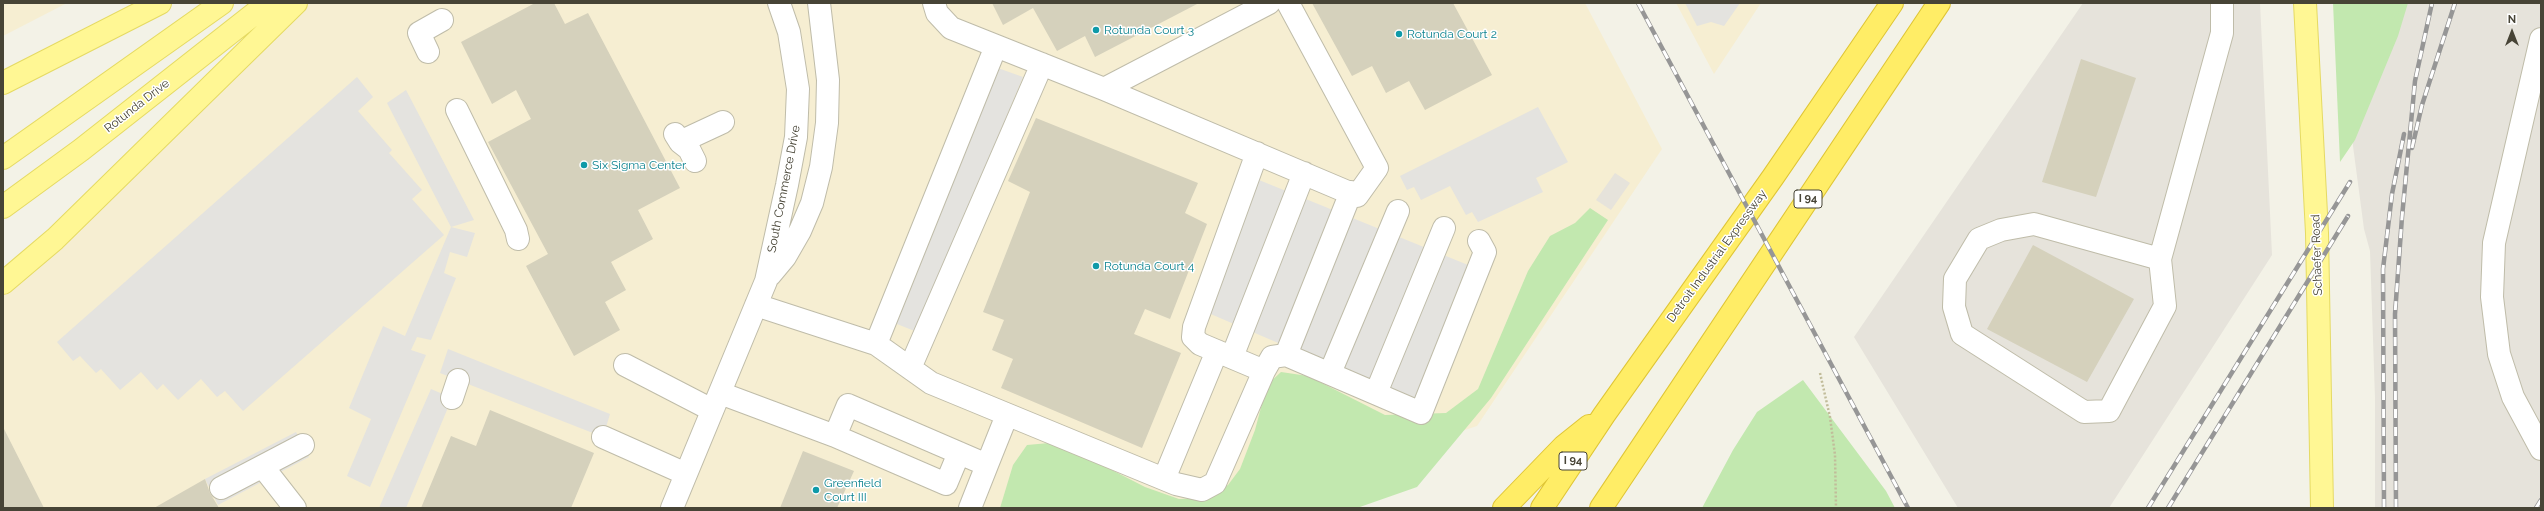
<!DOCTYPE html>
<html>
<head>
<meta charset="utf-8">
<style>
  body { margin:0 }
  #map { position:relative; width:2544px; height:511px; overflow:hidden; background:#f3f2e7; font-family:Raleway,sans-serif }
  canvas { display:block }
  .frame { position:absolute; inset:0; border:4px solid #474436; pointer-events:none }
  .north { position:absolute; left:2492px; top:12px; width:40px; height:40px; -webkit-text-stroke:3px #fff; paint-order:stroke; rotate:0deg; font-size:11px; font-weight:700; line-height:16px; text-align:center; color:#474436 }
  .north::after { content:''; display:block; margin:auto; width:14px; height:18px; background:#474436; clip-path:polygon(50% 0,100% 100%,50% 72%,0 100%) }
</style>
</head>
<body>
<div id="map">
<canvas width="2544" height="511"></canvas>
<div class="frame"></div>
<div class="north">N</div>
</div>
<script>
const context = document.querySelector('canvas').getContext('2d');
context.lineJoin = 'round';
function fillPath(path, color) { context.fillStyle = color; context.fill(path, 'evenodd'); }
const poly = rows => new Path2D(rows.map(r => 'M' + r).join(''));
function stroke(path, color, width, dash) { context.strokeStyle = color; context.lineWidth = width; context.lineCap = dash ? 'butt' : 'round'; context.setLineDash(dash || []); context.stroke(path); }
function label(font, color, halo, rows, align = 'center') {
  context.font = font + ' Raleway,sans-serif'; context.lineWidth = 3; context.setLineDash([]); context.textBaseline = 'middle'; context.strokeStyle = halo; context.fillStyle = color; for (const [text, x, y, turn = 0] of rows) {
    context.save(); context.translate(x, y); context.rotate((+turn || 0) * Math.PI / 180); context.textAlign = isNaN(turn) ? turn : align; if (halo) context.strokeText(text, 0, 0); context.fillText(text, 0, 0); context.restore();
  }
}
const commercial = poly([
  [3,3,67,3,3,36],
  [305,3,1585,3,1662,149,1477,426,1228,508,3,508,3,295,115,191],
  [1676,3,1761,3,1714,74]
]);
const industrial = poly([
  [2083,3,2260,3,2272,255,2109,508,1958,508,1854,337],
  [2348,3,2541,3,2541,508,2375,508,2375,398,2370,251,2364,229,2353,146],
  [1615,173,1630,183,1611,210,1596,200]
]);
const green = poly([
  [2333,3,2408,3,2398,36,2355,140,2340,162],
  [1590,208,1608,220,1491,398,1417,487,1357,508,1000,508,1013,465,1027,445,1049,443,1069,448,1145,487,1179,499,1206,498,1228,485,1240,469,1255,430,1267,385,1281,372,1308,376,1385,415,1446,413,1478,389,1528,271,1550,236,1575,223],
  [1803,380,1886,491,1895,508,1702,508,1733,450,1757,412]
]);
const parking = poly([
  [1685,3,1740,3,1724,26,1711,22,1697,26],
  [995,67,1023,77,917,332,892,322],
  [357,77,373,97,358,111,392,150,389,153,422,190,412,199,444,235,243,411,225,391,217,397,201,379,178,400,163,384,157,390,141,372,120,390,101,369,96,373,80,356,73,361,57,342],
  [406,90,474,220,451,227,475,233,467,257,450,252,444,273,456,278,431,340,417,337,411,350,426,355,370,487,347,476,371,419,349,408,383,326,405,336,451,227,387,103],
  [1538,107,1568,162,1536,178,1543,192,1478,222,1472,212,1466,215,1450,186,1421,200,1414,187,1407,190,1400,176],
  [1259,180,1473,267,1418,403,1206,312],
  [448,349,610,414,603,437,440,373],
  [431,389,452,398,406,508,379,508],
  [296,432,309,457,218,505,205,479]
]);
const building = poly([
  [535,3,554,3,565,24,588,13,680,188,638,210,653,239,611,262,626,290,605,302,620,330,574,356,526,266,548,254,488,142,531,119,516,90,492,104,461,42],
  [992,3,1199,3,1095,57,1085,36,1057,51,1033,8,1003,25],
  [1312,3,1453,3,1492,75,1425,110,1409,81,1386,93,1372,66,1352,76],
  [2081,59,2136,78,2096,197,2042,182],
  [1036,118,1198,183,1185,213,1207,224,1170,319,1145,309,1134,334,1181,353,1142,448,1001,388,1013,359,992,350,1004,320,983,312,1030,192,1008,181],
  [2033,245,2134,299,2087,382,1987,329],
  [490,410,594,453,571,508,421,508,451,436,476,446],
  [3,427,44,508,3,508],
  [803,451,854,471,837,508,780,508],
  [205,479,210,493,219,508,154,508]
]);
const path = poly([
  [1820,373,1830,417,1835,455,1836,508]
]);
const minor = poly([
  [934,3,937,13,951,28,1104,89,1357,196,1377,168,1288,3],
  [2541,39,2494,243,2492,297,2499,354,2513,397,2541,449],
  [428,52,419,33,442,20],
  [1104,89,1269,3],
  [457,110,516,230,518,239],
  [675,134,680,142,689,149,695,161],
  [680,142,723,122],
  [1257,153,1194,327,1193,337,1200,344,1264,371],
  [2160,259,2034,224,2001,230,1979,239,1955,279,1954,307,1962,334,2084,412,2109,411,2165,306,2160,259,2222,33,2222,3],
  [770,275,785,257,800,231,812,203,821,167,827,123,828,80,819,3],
  [756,305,876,344,996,46],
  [876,344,931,383,1176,484,1202,490,1215,483,1264,371,1272,357,1286,355,1421,413,1485,252,1479,241],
  [1286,355,1351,192],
  [1232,357,1304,173],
  [625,365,712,410],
  [910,368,1042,64],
  [1330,373,1398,211],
  [720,393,835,436,848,405,987,465,1007,415],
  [1376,393,1444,228],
  [452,398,458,380],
  [835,436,946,484,959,453],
  [603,437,686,474],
  [263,467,295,508],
  [1164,479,1217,351],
  [221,488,303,445],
  [672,508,766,281,787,185,796,137,798,89,789,32,779,3],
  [970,508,987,465]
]);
const major = poly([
  [2305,3,2317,233,2322,508],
  [3,83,160,3],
  [3,158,222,3],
  [3,207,81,150,268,3],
  [3,283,55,239,296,3]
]);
const highway = poly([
  [1504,508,1564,446,1589,426],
  [1542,508,1604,415,1773,177,1892,3],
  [1601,508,1939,3]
]);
const rail = poly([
  [1638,3,1908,508],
  [2412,148,2422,105,2455,3],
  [2148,508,2350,182],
  [2168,508,2348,216],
  [2384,508,2383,269,2392,194,2404,134],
  [2396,508,2395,314,2402,217,2415,81,2432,3],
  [2536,508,2541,500]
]);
const markers = [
  [1096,30,4,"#0f9aa8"],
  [1399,34,4,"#0f9aa8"],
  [584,165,4,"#0f9aa8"],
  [1096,266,4,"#0f9aa8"],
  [816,490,4,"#0f9aa8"]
];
const shields = [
  [1808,199,28],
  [1573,461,28]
];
const shieldNames = [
  ["I 94",1808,199],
  ["I 94",1573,461]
];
const cultureNames = [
  ["Rotunda Court 3",1104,30],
  ["Rotunda Court 2",1407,34],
  ["Six Sigma Center",592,165],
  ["Rotunda Court 4",1104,266],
  ["Greenfield",824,483],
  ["Court III",824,497]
];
const streetNames = [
  ["Rotunda Drive",137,106,-38],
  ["South Commerce Drive",784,189,-79],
  ["Schaefer Road",2317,255,-92],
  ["Detroit Industrial Expressway",1717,256,-54]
];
fillPath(commercial, '#f6eed2');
fillPath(industrial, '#e6e3db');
fillPath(green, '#c2e8af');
fillPath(parking, '#e4e3df');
fillPath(building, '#d5d1bc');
stroke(minor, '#bfbca9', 24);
stroke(major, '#e5da63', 24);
stroke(highway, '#dfc535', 24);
stroke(path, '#c1bc9a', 2.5, [2, 2]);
stroke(minor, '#fff', 22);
stroke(major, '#fff794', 22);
stroke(highway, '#ffed66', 22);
stroke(rail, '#969696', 4.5);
stroke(rail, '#fff', 3, [9]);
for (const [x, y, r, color] of markers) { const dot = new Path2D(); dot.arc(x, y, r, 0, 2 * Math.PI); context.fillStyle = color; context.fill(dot); stroke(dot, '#fff', 1.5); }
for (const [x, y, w] of shields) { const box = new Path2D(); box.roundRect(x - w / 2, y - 9, w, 18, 3); context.fillStyle = '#fff'; context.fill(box); stroke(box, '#474436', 1); }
label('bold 11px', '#474436', null, shieldNames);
label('12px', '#0d838f', '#fff', cultureNames, 'left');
label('12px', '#474436', '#fff', streetNames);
</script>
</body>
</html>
